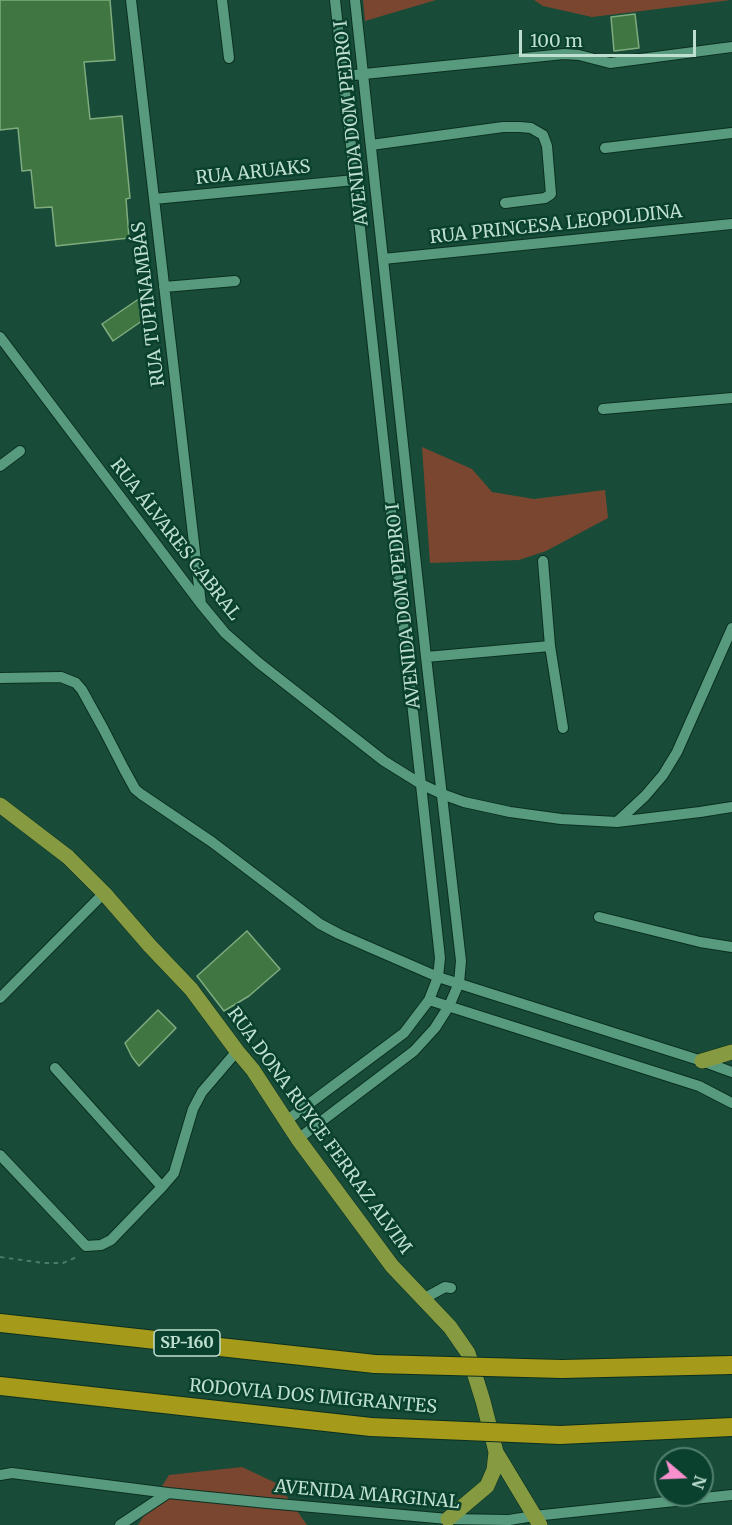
<!DOCTYPE html>
<html>
<head>
<meta charset="utf-8">
<style>
  body { margin:0 }
  #map { position:relative; width:732px; height:1525px; overflow:hidden; background:#184c38; font-family:Merriweather,serif }
  canvas { display:block }
  .north { position:absolute; left:654px; top:1447px; width:60px; height:60px; box-sizing:border-box; background:#0a412e; border:2px solid #52806e; border-radius:50%; rotate:109deg; font-size:16px; font-weight:700; line-height:24px; text-align:center; color:#bedfcf }
  .north::after { content:''; display:block; margin:auto; width:21px; height:27px; background:#f790cd; clip-path:polygon(50% 0,100% 100%,50% 72%,0 100%) }
  .scale { position:absolute; left:519px; top:30px; width:177px; height:27px; box-sizing:border-box; border:3px solid #bedfcf; border-top:0; padding-left:8px; font-size:18px; line-height:21px; white-space:nowrap; color:#bedfcf; -webkit-text-stroke:4px #0a412e; paint-order:stroke }
</style>
</head>
<body>
<div id="map">
<canvas width="732" height="1525"></canvas>
<div class="north">N</div>
<div class="scale">100 m</div>
</div>
<script>
const context = document.querySelector('canvas').getContext('2d');
context.lineJoin = 'round';
function fillPath(path, color) { context.fillStyle = color; context.fill(path, 'evenodd'); }
const poly = rows => new Path2D(rows.map(r => 'M' + r).join(''));
function stroke(path, color, width, dash) { context.strokeStyle = color; context.lineWidth = width; context.lineCap = dash ? 'butt' : 'round'; context.setLineDash(dash || []); context.stroke(path); }
function label(font, color, halo, rows, align = 'center') {
  context.font = font + ' Merriweather,serif'; context.lineWidth = 5; context.setLineDash([]); context.textBaseline = 'middle'; context.strokeStyle = halo; context.fillStyle = color; for (const [text, x, y, turn = 0] of rows) {
    context.save(); context.translate(x, y); context.rotate((+turn || 0) * Math.PI / 180); context.textAlign = isNaN(turn) ? turn : align; if (halo) context.strokeText(text, 0, 0); context.fillText(text, 0, 0); context.restore();
  }
}
const green = poly([
  [363,0,436,0,365,21],
  [534,0,731,0,592,17,543,6],
  [422,447,472,469,492,492,534,499,605,490,608,518,546,551,519,560,430,563],
  [242,1467,278,1484,307,1525,138,1525,169,1475]
]);
const building = poly([
  [0,0,110,0,115,60,84,62,90,119,122,116,130,198,126,199,129,238,56,246,52,207,35,208,31,170,22,171,18,128,0,130,0,0],
  [635,14,639,48,614,51,611,17,635,14],
  [149,292,149,316,113,341,102,324,149,292],
  [247,931,280,969,249,996,224,1011,197,976,247,931],
  [158,1010,176,1028,139,1066,132,1057,125,1043,158,1010]
]);
const path = poly([
  [0,1257,43,1263,63,1263,79,1256]
]);
const minor = poly([
  [131,0,201,604],
  [222,0,229,58],
  [344,76,564,54,579,55,610,63,732,47],
  [371,145,503,127,520,127,531,128,543,135,547,146,551,194,545,198,505,203],
  [605,148,732,133],
  [154,199,355,180],
  [383,259,732,224],
  [164,287,235,281],
  [0,337,201,604,225,633,259,663,384,761,421,784,442,794,464,802,510,812,561,819,617,822,645,796,663,775,677,752,732,628],
  [603,409,732,398],
  [0,466,20,451],
  [543,561,550,646,563,728],
  [426,657,550,646],
  [0,678,61,677,76,683,82,690,104,730,124,769,135,789,141,794,212,842,320,924,339,934,438,977,702,1061,732,1072],
  [617,822,700,812,732,807],
  [599,917,700,942,732,947],
  [0,998,104,893],
  [429,1000,699,1086,732,1103],
  [55,1068,162,1187],
  [286,1121,404,1033,429,1000,438,977,440,958,335,0],
  [298,1139,414,1051,435,1028,449,1006,459,983,461,961,426,657,355,0],
  [0,1155,86,1246,101,1245,111,1240,162,1187,174,1173,193,1109,202,1092,237,1051],
  [423,1299,445,1287,451,1288],
  [0,1475,12,1473,168,1493,267,1503,448,1519,509,1520,534,1516,732,1495],
  [120,1525,168,1493]
]);
const major = poly([
  [0,805,68,857,104,893,150,946,191,989,237,1051,253,1070,298,1139,392,1266,450,1327,468,1353,483,1401,496,1452,540,1525],
  [702,1061,732,1052],
  [448,1519,487,1486,494,1470,496,1452]
]);
const highway = poly([
  [0,1323,375,1364],
  [0,1386,371,1427]
]);
const highwayBridge = poly([
  [375,1364,562,1369,732,1365],
  [371,1427,560,1435,732,1427]
]);
const shields = [
  [187,1343,66]
];
const shieldNames = [
  ["SP-160",187,1343]
];
const streetNames = [
  ["AVENIDA DOM PEDRO I",352,123,-96],
  ["RUA ARUAKS",253,173,-6],
  ["RUA PRINCESA LEOPOLDINA",556,225,-6],
  ["RUA TUPINAMBÁS",149,304,-97],
  ["RUA ÁLVARES CABRAL",175,540,52],
  ["AVENIDA DOM PEDRO I",404,606,-96],
  ["RUA DONA RUYCE FERRAZ ALVIM",319,1131,54],
  ["RODOVIA DOS IMIGRANTES",313,1397,5],
  ["AVENIDA MARGINAL",367,1495,5]
];
fillPath(green, '#7a462f');
fillPath(building, '#407642');
stroke(building, '#7fac7f', 1.5);
stroke(minor, '#0b2f21', 12);
stroke(major, '#0b2f21', 16);
stroke(highway, '#0b2f21', 20);
stroke(path, '#4d7b68', 2, [4.5, 4.5]);
stroke(minor, '#579a7d', 10);
stroke(major, '#869a41', 15);
stroke(highway, '#a59a19', 18);
stroke(highwayBridge, '#0b2f21', 20, []);
stroke(highwayBridge, '#a59a19', 18);
for (const [x, y, w] of shields) { const box = new Path2D(); box.roundRect(x - w / 2, y - 13, w, 26, 4.5); context.fillStyle = '#0a412e'; context.fill(box); stroke(box, '#bedfcf', 1.5); }
label('bold 16px', '#bedfcf', null, shieldNames);
label('18px', '#bedfcf', '#0a412e', streetNames);
</script>
</body>
</html>
